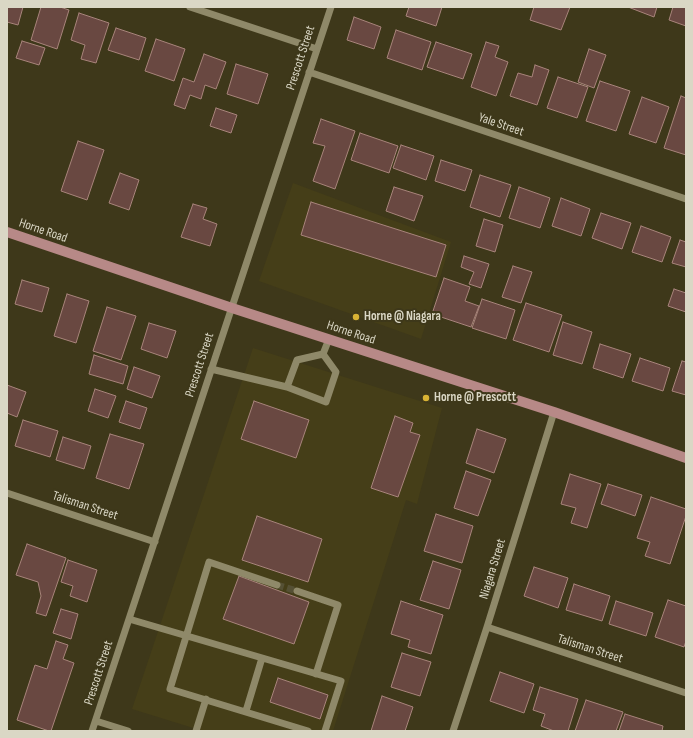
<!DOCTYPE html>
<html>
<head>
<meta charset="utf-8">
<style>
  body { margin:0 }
  #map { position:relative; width:693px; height:738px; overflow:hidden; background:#3e381a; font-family:"Sofia Sans Condensed",sans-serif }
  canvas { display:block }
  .frame { position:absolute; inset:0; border:8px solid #dad7c5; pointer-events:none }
</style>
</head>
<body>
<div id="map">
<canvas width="693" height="738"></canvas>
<div class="frame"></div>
</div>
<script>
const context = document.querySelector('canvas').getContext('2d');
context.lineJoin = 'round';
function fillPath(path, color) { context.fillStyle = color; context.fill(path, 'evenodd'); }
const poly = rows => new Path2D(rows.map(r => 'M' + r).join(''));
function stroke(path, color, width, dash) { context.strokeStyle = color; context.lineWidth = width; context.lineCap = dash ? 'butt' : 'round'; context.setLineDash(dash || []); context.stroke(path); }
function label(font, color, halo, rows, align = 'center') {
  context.font = font + ' "Sofia Sans Condensed",sans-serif'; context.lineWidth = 4; context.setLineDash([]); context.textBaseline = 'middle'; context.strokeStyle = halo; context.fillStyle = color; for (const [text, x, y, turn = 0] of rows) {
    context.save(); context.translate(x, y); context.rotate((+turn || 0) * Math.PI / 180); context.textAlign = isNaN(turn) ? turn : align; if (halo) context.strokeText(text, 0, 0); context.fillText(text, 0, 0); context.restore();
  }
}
const built = poly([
  [293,183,451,242,421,339,259,281],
  [253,348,442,408,417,504,406,500,333,731,203,731,132,709]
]);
const building = poly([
  [7,7,23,7,18,25,7,22,7,7],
  [41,7,60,7,69,10,57,49,31,40,41,7],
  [409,7,442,7,436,26,406,16,409,7],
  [534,7,570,7,561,30,530,20,534,7],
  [628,7,657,7,654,17,628,7],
  [673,7,686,7,686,26,669,20,673,7],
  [79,13,109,23,96,63,81,59,85,45,71,40,79,13],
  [354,17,381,27,374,49,347,40,354,17],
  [116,28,146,38,139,60,108,50,116,28],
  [396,30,431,42,422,70,387,58,396,30],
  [156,39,185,49,174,81,145,71,156,39],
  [22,41,45,48,39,65,16,58,22,41],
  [436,42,472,54,463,79,427,67,436,42],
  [486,42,499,46,495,57,508,62,496,96,471,87,486,42],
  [589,49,606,55,594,88,578,82,589,49],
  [204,54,226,62,216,89,205,85,201,99,190,95,185,109,174,105,183,78,194,82,204,54],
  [236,64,268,74,258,104,227,94,236,64],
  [535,65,549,70,537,105,510,96,518,73,532,77,535,65],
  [558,77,588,87,577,118,547,108,558,77],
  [600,81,630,91,616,131,586,121,600,81],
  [681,96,686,98,686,155,664,148,681,96],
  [642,97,669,107,656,143,629,134,642,97],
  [216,108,237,115,231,133,210,126,216,108],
  [321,119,355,131,335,189,313,181,325,146,313,143,321,119],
  [360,133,398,146,389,173,351,160,360,133],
  [78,141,104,150,87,200,61,191,78,141],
  [401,145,434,156,426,180,393,168,401,145],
  [441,160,472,170,465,191,435,181,441,160],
  [120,173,139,180,129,210,109,203,120,173],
  [480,175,511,185,500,217,470,207,480,175],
  [394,187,423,196,414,221,386,211,394,187],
  [519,187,550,198,540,228,509,218,519,187],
  [561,198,590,209,581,236,552,226,561,198],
  [311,202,446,245,436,277,301,235,311,202],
  [193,204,207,208,203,219,217,224,210,246,181,237,193,204],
  [601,213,631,223,622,249,592,238,601,213],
  [484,219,503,225,495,252,476,246,484,219],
  [641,226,671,237,662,262,632,252,641,226],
  [680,240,686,242,686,267,672,263,680,240],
  [464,256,489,264,481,288,469,284,474,272,461,267,464,256],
  [513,266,532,272,521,303,502,297,513,266],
  [444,278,470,287,465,301,479,306,471,327,432,314,444,278],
  [22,280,49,288,42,312,15,304,22,280],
  [674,289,686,293,686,312,668,306,674,289],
  [67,294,89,301,76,343,54,336,67,294],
  [482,299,515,310,506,339,472,328,482,299],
  [526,303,562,315,549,352,513,340,526,303],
  [107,307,136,316,121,360,93,351,107,307],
  [563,322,592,332,582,364,553,355,563,322],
  [149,323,176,331,167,358,141,349,149,323],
  [600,344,631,354,623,378,593,368,600,344],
  [94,355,128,366,123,384,89,374,94,355],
  [640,358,670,368,663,391,632,381,640,358],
  [682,361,686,362,686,395,672,391,682,361],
  [134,367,160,376,152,398,127,389,134,367],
  [7,385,26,392,17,417,7,413,7,385],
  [95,389,116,396,108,418,88,411,95,389],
  [126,401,147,408,140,429,119,422,126,401],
  [254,401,309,420,296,458,241,439,254,401],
  [395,416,413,423,410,432,420,435,398,497,371,488,395,416],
  [23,420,58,431,50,457,15,446,23,420],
  [477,429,506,439,494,473,466,463,477,429],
  [110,434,144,444,129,489,96,478,110,434],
  [63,437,91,446,84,469,56,460,63,437],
  [466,471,491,480,478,516,454,508,466,471],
  [570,474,601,484,587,528,571,523,576,508,561,504,570,474],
  [608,484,642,495,635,516,601,504,608,484],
  [651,497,686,509,686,516,670,564,645,556,650,542,637,538,651,497],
  [436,514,473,526,462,563,424,551,436,514],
  [257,516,322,539,308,582,242,560,257,516],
  [27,544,66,558,46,616,36,613,41,596,38,582,16,575,27,544],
  [68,560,97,570,87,602,70,596,73,586,61,582,68,560],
  [433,561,461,570,449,609,420,600,433,561],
  [534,567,568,578,558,608,524,596,534,567],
  [239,576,309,602,294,644,223,619,239,576],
  [574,584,610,596,602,621,566,610,574,584],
  [668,600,686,606,686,641,684,647,655,637,668,600],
  [401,601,443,615,431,654,408,647,410,640,391,634,401,601],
  [616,601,653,613,646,636,609,624,616,601],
  [61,609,78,614,71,639,53,633,61,609],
  [56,641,68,645,63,659,74,663,51,731,49,731,17,720,35,665,47,669,56,641],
  [402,653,431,662,420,696,391,687,402,653],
  [500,672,534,684,524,713,490,701,500,672],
  [278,678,328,695,320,719,270,702,278,678],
  [540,687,578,699,568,731,554,731,541,726,545,714,533,710,540,687],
  [382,696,413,707,405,731,371,731,382,696],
  [586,700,623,712,616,731,575,731,586,700],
  [625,714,663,726,662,731,619,731,625,714]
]);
const minorTunnel = poly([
  [277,585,297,591]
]);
const minor = poly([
  [190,7,317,49],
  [309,72,686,199],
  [211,369,287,387,326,402,336,372,323,354,329,339],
  [287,387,297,360,323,354],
  [7,493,155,542],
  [277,585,209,562,170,689,308,731],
  [297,591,338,605,316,674],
  [129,619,341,681,325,731],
  [487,627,686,693],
  [246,711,262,658],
  [96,721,128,731],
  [92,731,331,7],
  [196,731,206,699],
  [453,731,487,627,554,412]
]);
const major = poly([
  [7,232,232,308,554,412,686,458]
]);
const markers = [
  [356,317,4,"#d9b334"],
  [426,398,4,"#d9b334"]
];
const streetNames = [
  ["Prescott Street",301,58,-72],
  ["Yale Street",501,125,19],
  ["Horne Road",43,231,19],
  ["Horne Road",351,333,18],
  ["Prescott Street",200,365,-72],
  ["Talisman Street",85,506,18],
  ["Niagara Street",493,569,-73],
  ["Talisman Street",590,649,18],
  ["Prescott Street",99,673,-72]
];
const poiNames = [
  ["Horne @ Niagara",364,317],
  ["Horne @ Prescott",434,398]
];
fillPath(built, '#453e18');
fillPath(building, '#694841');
stroke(building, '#a8847b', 1);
stroke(minorTunnel, '#555034', 7, [7, 3.5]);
stroke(minor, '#8f8969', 7);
stroke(major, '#b78987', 10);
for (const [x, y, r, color] of markers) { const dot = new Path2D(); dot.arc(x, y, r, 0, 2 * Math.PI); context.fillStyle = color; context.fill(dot); stroke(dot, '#3e381a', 1.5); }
label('13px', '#dad7c5', '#3e381a', streetNames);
label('bold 13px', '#dad7c5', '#3e381a', poiNames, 'left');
</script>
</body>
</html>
